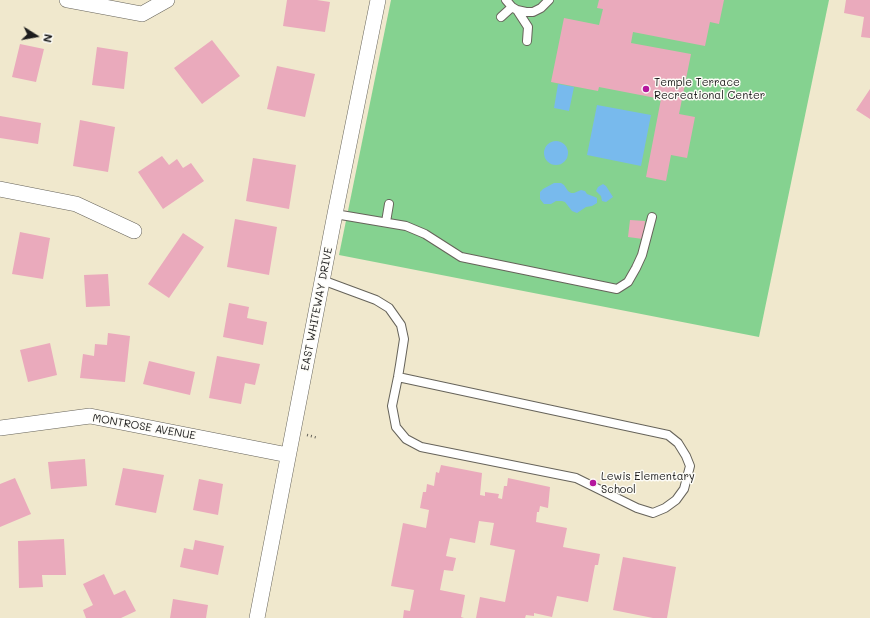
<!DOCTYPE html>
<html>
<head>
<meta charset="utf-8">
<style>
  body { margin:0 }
  #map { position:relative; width:870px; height:618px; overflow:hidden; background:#f0e8cd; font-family:Mali,sans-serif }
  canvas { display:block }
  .north { position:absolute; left:16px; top:16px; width:40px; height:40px; -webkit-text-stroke:3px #fdfcf7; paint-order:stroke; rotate:101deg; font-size:11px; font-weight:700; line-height:16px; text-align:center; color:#1c1c1c }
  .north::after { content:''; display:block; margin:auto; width:14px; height:18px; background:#1c1c1c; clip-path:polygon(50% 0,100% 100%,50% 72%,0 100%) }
</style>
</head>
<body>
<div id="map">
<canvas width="870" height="618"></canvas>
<div class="north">N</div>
</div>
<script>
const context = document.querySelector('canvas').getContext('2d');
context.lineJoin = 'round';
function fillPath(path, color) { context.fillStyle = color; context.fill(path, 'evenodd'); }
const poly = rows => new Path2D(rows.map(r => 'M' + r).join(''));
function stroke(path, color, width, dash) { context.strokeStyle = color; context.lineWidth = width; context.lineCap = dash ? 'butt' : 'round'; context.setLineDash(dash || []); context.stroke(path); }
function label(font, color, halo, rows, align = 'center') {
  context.font = font + ' Mali,sans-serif'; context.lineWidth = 3; context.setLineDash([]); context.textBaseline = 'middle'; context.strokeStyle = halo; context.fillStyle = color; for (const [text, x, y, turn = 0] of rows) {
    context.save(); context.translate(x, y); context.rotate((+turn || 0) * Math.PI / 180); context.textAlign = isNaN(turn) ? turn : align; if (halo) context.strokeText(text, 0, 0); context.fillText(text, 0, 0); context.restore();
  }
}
const green = poly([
  [391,0,829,0,759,337,339,255]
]);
const water = poly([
  [558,84,574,87,569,111,554,108],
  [597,105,651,115,641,166,587,155],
  '544 153a12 12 0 1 1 24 0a12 12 0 1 1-24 0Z',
  [554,183,561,183,564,185,568,191,571,193,574,193,581,190,585,191,587,194,595,197,597,198,597,203,592,206,586,207,577,213,572,211,565,202,562,201,556,201,551,204,544,204,540,199,540,192,543,189],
  [603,184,606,186,613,197,606,202,602,201,601,196,596,191,598,187]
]);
const building = poly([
  [287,0,317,0,330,2,325,32,283,26],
  [599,0,724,0,719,24,710,22,705,46,633,32,631,43,691,54,679,114,695,117,687,158,671,155,666,181,646,177,661,99,599,87,598,91,551,82,564,18,599,25,603,9,597,8],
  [846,0,870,0,870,38,861,37,864,17,844,13],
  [212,40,240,76,202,104,174,68],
  [20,44,44,49,36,82,12,77],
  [97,47,128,52,124,89,92,85],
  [277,66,315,74,305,117,267,109],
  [870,89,870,119,856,110],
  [0,116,41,123,38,144,0,138],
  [80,120,115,127,108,172,73,166],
  [162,156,169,165,177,159,183,168,191,163,204,181,163,209,138,172],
  [253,158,296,165,289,209,246,201],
  [235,219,277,227,269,275,227,267],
  [630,220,645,221,643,239,628,237],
  [20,232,50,238,43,279,12,274],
  [183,233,204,247,169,298,148,284],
  [108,274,110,306,86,307,84,275],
  [229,303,249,307,247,318,267,322,263,345,223,337],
  [108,333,130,336,125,382,80,378,83,354,94,356,95,344,107,345],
  [50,343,57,375,28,382,20,350],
  [217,356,260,364,255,385,245,383,241,404,209,398],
  [149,361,195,372,190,395,143,384],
  [85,459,87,486,51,489,48,462],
  [441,465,482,473,480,495,485,496,485,492,499,494,498,498,502,499,504,486,507,486,508,478,550,487,548,508,540,506,539,512,537,512,536,522,567,528,563,547,600,554,598,565,595,565,588,602,557,596,552,617,534,613,534,616,526,615,525,618,476,618,480,597,505,602,515,550,490,545,494,523,479,521,475,543,450,538,446,556,456,558,453,571,444,570,440,590,465,595,461,617,464,618,403,618,404,610,410,611,414,590,391,586,403,523,426,528,429,510,420,508,423,492,426,492,427,484,434,486,436,472,439,473],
  [123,468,164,475,156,513,115,505],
  [15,478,31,514,0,527,0,484],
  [199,479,223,484,218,515,193,510],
  [64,539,66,575,42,575,43,587,19,588,18,541],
  [195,540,224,546,218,575,180,567,184,548,193,550],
  [623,557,676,567,667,618,653,618,613,610],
  [104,574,114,595,125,590,136,611,121,618,86,618,83,610,93,605,83,584],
  [173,599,208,605,206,618,170,618]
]);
const path = poly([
  [307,435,318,438]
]);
const service = poly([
  [506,0,512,7,517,10,526,12,533,12,541,8,549,0],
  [517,10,528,27,527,41],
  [501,17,512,7],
  [335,214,406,226,425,234,461,257,617,289,628,282,636,268,642,255,652,217],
  [386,222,389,204],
  [322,280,376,300,389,308,401,325,404,339,400,365,398,377,392,406,396,427,406,439,421,447,576,478,637,508,653,513,665,508,676,500,684,489,690,466,686,456,678,443,668,435,398,377]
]);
const minor = poly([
  [67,0,142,14,167,0],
  [0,189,76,204,134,231],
  [0,428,90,416,288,455],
  [257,618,335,214,378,0]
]);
const markers = [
  [646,89,4,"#b5179e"],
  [593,483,4,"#b5179e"]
];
const poiNames = [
  ["Temple Terrace",654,83],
  ["Recreational Center",654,96],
  ["Lewis Elementary",601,477],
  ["School",601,490]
];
const streetNames = [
  ["EAST WHITEWAY DRIVE",317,309,-79],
  ["MONTROSE AVENUE",144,427,10]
];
fillPath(green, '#85d290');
fillPath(water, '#78baed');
fillPath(building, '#eaaabc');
stroke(service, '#66635a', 10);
stroke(minor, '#66635a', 16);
stroke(path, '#66635a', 2.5, [1, 3]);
stroke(service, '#fff', 8);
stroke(minor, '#fff', 15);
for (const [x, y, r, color] of markers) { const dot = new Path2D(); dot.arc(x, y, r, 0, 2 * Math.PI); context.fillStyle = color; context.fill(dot); stroke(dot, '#fdfcf7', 1.5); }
label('11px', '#1c1c1c', '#fdfcf7', poiNames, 'left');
label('11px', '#1c1c1c', '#fdfcf7', streetNames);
</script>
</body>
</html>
